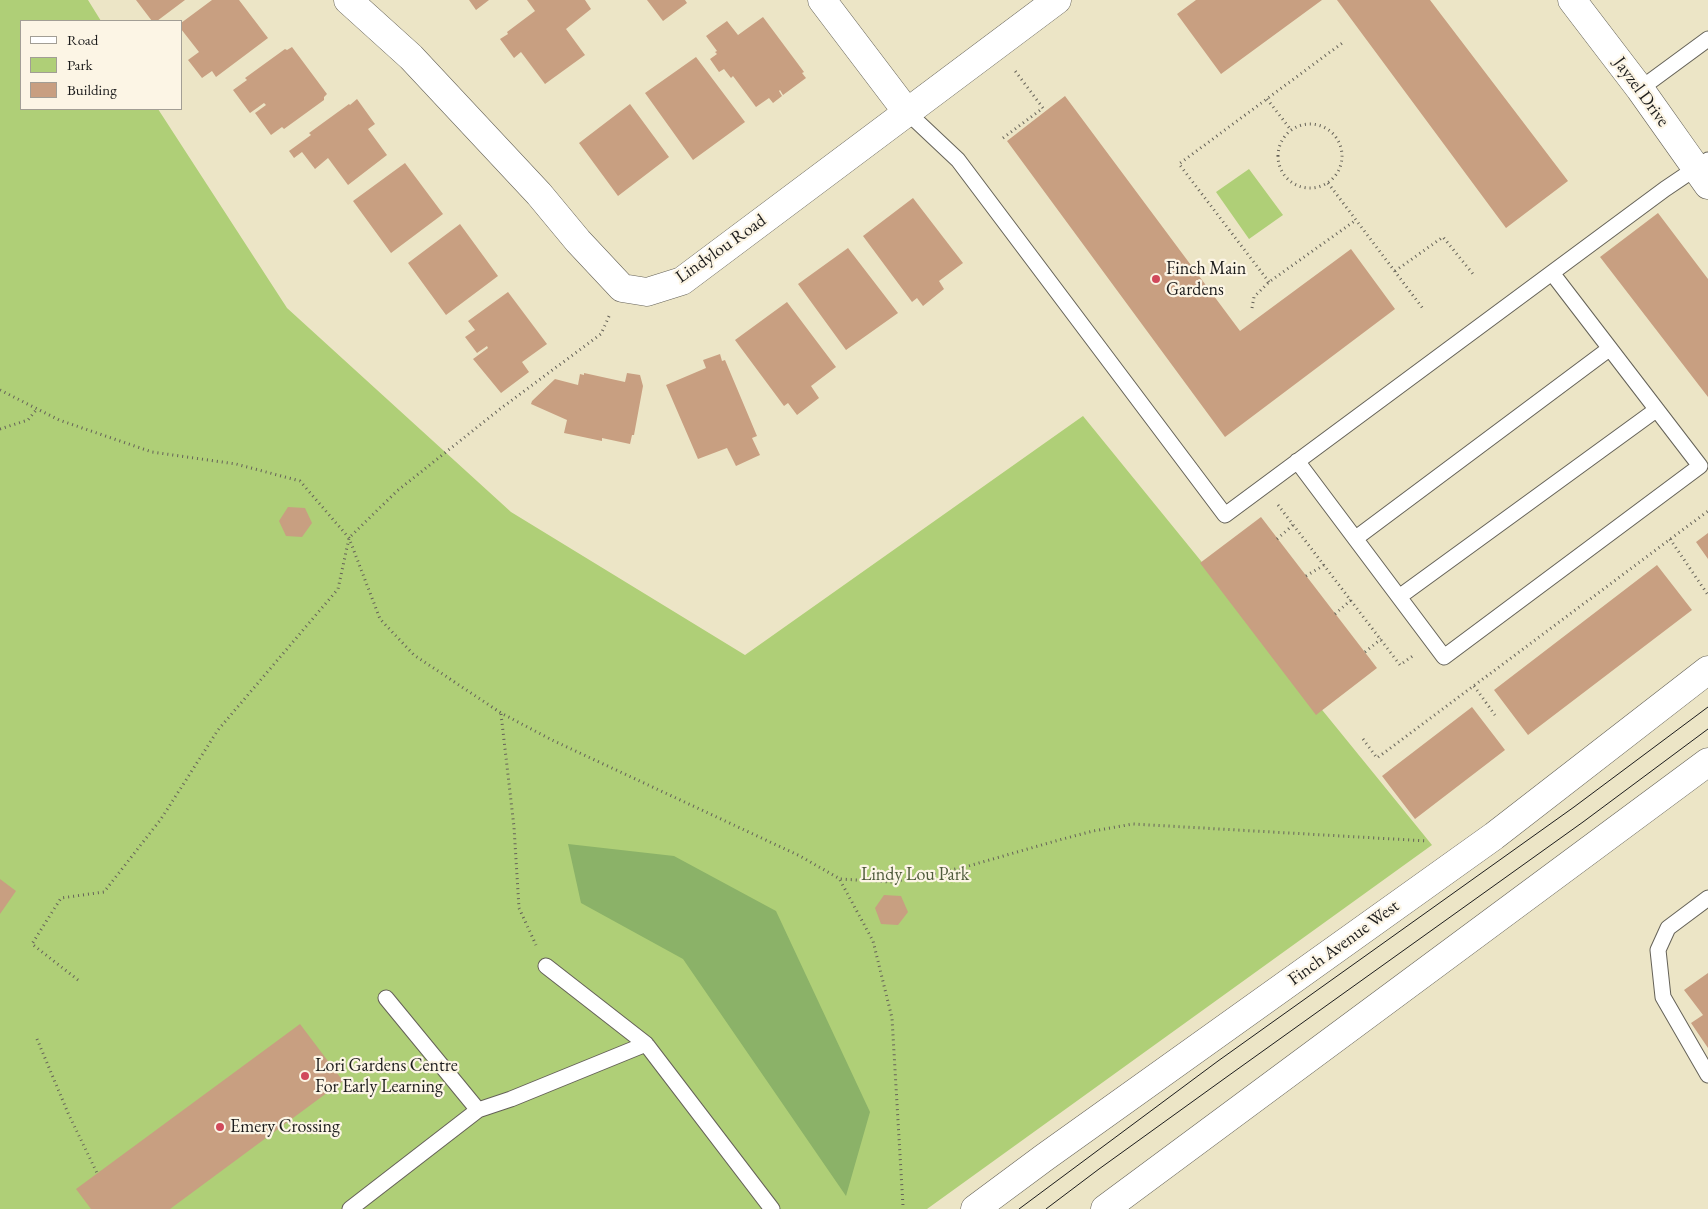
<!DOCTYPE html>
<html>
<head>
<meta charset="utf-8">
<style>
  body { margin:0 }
  #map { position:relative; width:1708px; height:1209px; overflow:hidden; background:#ece5c6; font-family:"EB Garamond",serif }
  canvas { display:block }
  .legend { position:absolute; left:20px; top:20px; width:162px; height:90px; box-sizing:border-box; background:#fcf5e5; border:1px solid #a29e95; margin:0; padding:6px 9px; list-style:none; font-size:15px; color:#1c1c1c }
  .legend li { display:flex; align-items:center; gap:10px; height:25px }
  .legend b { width:25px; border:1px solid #a29e95 }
</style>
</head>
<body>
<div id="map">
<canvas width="1708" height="1209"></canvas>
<ul class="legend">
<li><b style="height:6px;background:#fff"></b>Road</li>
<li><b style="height:14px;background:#afcf77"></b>Park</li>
<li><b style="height:14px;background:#c89f81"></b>Building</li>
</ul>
</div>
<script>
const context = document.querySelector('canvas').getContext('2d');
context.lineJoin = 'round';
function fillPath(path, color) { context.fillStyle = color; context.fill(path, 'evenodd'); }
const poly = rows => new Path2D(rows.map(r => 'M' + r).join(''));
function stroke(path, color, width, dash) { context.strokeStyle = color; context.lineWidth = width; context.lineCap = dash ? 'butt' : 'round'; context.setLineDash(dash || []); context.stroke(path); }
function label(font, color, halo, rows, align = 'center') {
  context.font = font + ' "EB Garamond",serif'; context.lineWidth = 4.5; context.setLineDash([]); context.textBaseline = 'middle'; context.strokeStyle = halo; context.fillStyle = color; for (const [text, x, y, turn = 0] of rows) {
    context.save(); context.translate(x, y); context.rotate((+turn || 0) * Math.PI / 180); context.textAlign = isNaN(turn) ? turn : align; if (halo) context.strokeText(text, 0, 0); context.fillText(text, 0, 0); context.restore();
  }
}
const green = poly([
  [0,0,88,0,101,21,21,21,21,109,158,109,287,308,511,512,745,655,1083,416,1432,845,927,1209,0,1209],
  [1249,169,1283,215,1249,239,1216,192]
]);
const forest = poly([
  [568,844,674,856,776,911,870,1112,846,1196,683,959,581,903]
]);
const building = poly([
  [136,0,185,0,157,21,152,21],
  [212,0,239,0,268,38,216,77,212,71,202,78,188,60,199,52,181,29,181,23],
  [469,0,489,0,476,10],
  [527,0,585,0,591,9,566,29,585,55,545,84,521,52,514,58,500,39,508,34,507,32,535,11],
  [647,0,685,0,687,3,663,21],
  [1196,0,1322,0,1221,74,1177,14],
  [1337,0,1430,0,1568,181,1506,228],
  [763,17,804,72,802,73,806,78,783,95,780,90,779,91,782,96,773,103,769,98,756,107,733,76,731,78,724,69,719,72,710,59,717,54,715,52,717,51,706,36,727,21,738,35],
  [292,47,327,94,324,97,324,100,284,129,282,127,271,135,255,113,266,105,264,103,250,113,233,90,247,80,245,78,285,49,287,50],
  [696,57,745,122,693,160,645,93],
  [1065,96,1240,331,1351,249,1395,309,1225,437,1007,141],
  [357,99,375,124,368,129,387,155,348,185,328,158,315,169,302,152,294,158,289,151,311,135,309,133,349,104,350,105],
  [630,104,669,157,618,196,579,143],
  [405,163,443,214,391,253,353,201],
  [913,198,963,263,939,281,944,289,923,306,917,298,912,302,863,236],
  [1658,213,1708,279,1708,397,1600,257],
  [460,224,498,276,446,315,408,263],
  [848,248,898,313,846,350,798,284],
  [508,292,547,344,522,362,529,372,501,393,473,359,488,348,487,346,477,353,465,337,475,330,468,321],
  [787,302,836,367,811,386,819,398,797,415,788,403,784,406,735,340],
  [720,354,722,361,725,360,757,436,752,438,760,455,736,466,727,448,698,459,666,385,706,368,703,360],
  [584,373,625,382,627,373,640,375,643,386,634,435,632,435,630,444,602,438,602,441,564,433,567,420,531,404,532,401,555,379,578,385,580,374,584,375],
  [288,507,305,508,312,523,302,537,286,536,279,521],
  [1261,517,1377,668,1316,715,1200,563],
  [1708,533,1708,559,1696,542],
  [1657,565,1692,610,1528,735,1494,690],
  [1472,707,1505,750,1415,819,1382,776],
  [0,879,16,891,0,914],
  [884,895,901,896,908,912,898,925,881,924,875,908],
  [1708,973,1708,1048,1691,1023,1703,1015,1684,990],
  [300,1024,343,1081,170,1209,91,1209,76,1189]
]);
const path = poly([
  [1267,99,1291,130],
  '1278 156a32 32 0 1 1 64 0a32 32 0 1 1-64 0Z',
  [1003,138,1043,108,1013,68],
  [1328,183,1424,310],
  [1395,271,1443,237,1473,274],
  [1269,282,1179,164,1345,41],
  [1252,308,1254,297,1269,282,1356,220],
  [0,390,59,420,152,452,236,464,300,481,349,538,380,619,414,655,501,713,552,740,800,856,840,879,892,882,965,867,1059,840,1093,831,1133,824,1428,841],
  [0,429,28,420,37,409],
  [1278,505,1400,665,1414,655],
  [1277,539,1293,525],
  [1670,539,1708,595],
  [1306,576,1324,565],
  [1335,614,1351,600],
  [1365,652,1381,639],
  [1474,686,1495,715],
  [501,714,514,827,519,908,536,945],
  [1363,739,1377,758,1708,511],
  [840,880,873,941,892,1018,903,1206],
  [78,980,32,944,61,898,104,892,161,819,218,730,338,589,349,538,397,491,500,409,601,334,610,314],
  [37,1039,68,1113,97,1173]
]);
const lane = poly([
  [1640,89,1708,39],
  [907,112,958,160,1225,515,1665,189,1708,160],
  [1297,461,1444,657,1700,466,1552,273],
  [1356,538,1609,349],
  [1399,597,1656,410],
  [1708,898,1668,928,1658,950,1663,997,1708,1075],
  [546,966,646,1044],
  [386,998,478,1110,511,1099,646,1044,772,1209],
  [350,1209,478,1110]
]);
const street = poly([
  [348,0,411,57,539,194,578,241,622,288,647,292,682,281,1057,0],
  [822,0,907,112],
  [1572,0,1640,89,1708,185]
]);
const secondary = poly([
  [975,1209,1045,1157,1494,836,1708,670],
  [1105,1209,1708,762]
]);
const tram = poly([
  [1019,1209,1218,1061,1574,807,1708,707],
  [1046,1209,1099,1169,1228,1076,1583,822,1708,729]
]);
const markers = [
  [1156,279,5,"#d1495b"],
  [305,1076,5,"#d1495b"],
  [220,1127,5,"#d1495b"]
];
const streetNames = [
  ["Jayzel Drive",1641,92,54],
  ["Lindylou Road",721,249,-35],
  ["Finch Avenue West",1344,943,-36]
];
const poiNames = [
  ["Finch Main",1166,269],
  ["Gardens",1166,290],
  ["Lori Gardens Centre",315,1066],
  ["For Early Learning",315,1087],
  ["Emery Crossing",230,1127]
];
const parkNames = [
  ["Lindy Lou Park",915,875]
];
fillPath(green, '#afcf77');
fillPath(forest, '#8bb268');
fillPath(building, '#c89f81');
stroke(lane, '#656258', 17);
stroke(street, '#656258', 29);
stroke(secondary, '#656258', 29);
stroke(path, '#656258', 3, [1, 4]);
stroke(lane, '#fff', 15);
stroke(street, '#fff', 28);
stroke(secondary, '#fff', 28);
stroke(tram, '#1c1c1c', 1);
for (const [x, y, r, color] of markers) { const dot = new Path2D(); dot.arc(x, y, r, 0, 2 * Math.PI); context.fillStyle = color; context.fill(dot); stroke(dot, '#fcf5e5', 2); }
label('18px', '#1c1c1c', '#fcf5e5', streetNames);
label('18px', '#1c1c1c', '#fcf5e5', poiNames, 'left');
label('18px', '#4f5b3c', '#fcf5e5', parkNames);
</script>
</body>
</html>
